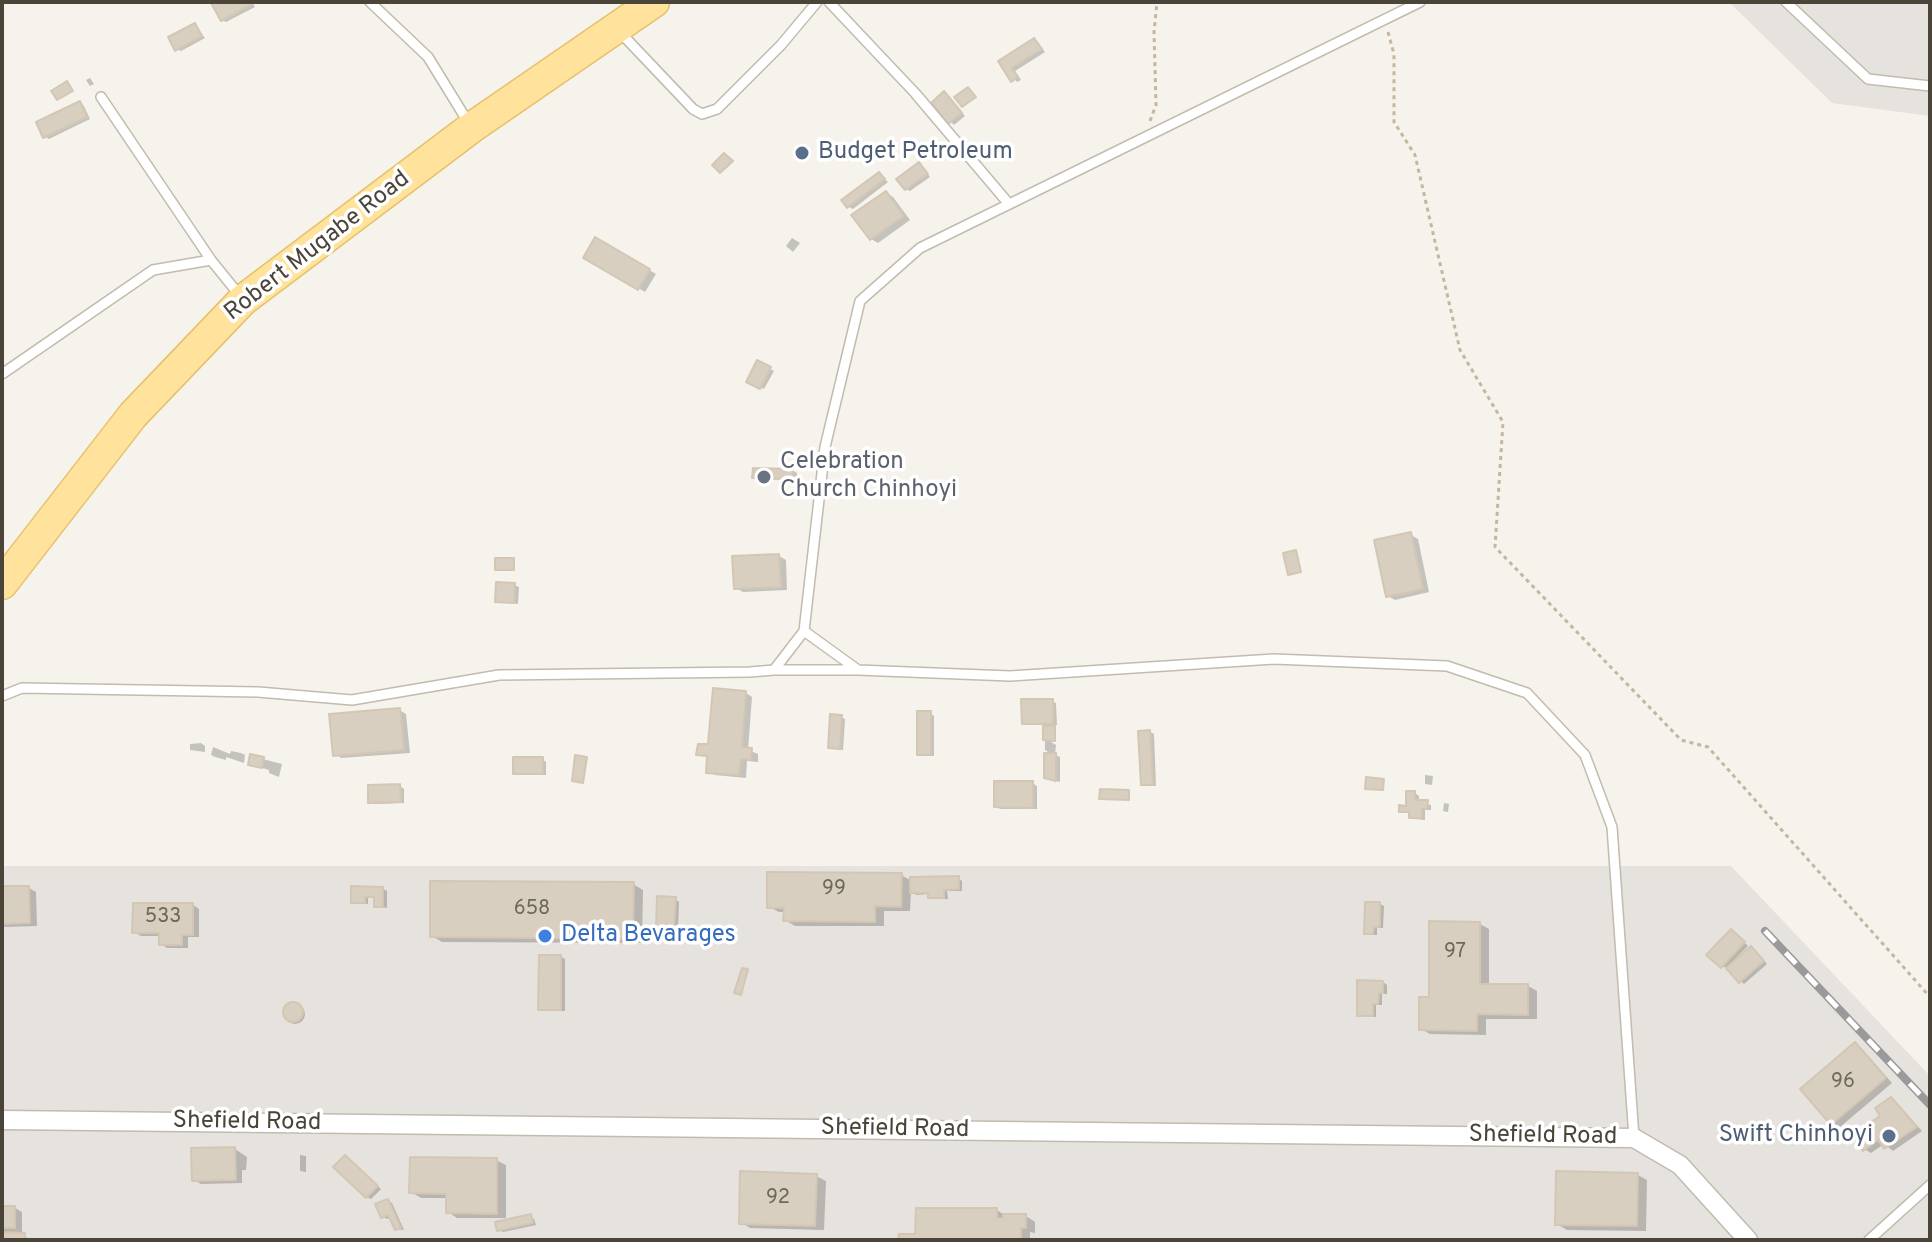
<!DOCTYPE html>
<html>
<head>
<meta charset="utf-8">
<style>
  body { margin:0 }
  #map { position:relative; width:1932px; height:1242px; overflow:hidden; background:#f6f3ec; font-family:Overpass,sans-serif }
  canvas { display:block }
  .frame { position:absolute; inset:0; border:4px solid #4b4439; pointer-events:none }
</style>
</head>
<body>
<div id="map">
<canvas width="1932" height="1242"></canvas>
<div class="frame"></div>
</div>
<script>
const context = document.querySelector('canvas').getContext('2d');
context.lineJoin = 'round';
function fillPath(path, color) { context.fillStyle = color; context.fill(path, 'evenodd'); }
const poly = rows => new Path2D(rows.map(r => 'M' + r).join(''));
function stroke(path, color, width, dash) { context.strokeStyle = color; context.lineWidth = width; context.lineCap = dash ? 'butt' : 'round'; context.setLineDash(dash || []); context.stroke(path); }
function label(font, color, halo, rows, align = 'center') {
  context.font = font + ' Overpass,sans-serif'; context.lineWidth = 7; context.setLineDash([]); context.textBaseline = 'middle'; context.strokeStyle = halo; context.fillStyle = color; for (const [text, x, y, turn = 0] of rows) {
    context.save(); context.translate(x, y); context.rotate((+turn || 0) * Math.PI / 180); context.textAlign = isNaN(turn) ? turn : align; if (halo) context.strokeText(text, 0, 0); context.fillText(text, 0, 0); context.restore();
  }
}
const industrial = poly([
  [1729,2,1930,2,1930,116,1832,103],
  [2,866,1731,866,1930,1076,1930,1240,2,1240]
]);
const shadow = poly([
  [218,2,252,2,255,7,226,22,222,20],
  [195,25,205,38,181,51,177,49],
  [1034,40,1045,52,1015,71,1021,80,1017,82,1001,62],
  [90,78,94,84,90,86,86,80],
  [945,94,965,116,954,125,933,103],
  [80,103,84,106,90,119,49,139,45,137],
  [920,165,930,177,910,191,906,189],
  [879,174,888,182,853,209,849,207],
  [886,193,893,197,910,220,878,243,871,239],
  [792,238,800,243,793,252,786,246],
  [596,240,656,274,645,292,585,257],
  [758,363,774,371,764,389,749,381],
  [793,471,797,473,797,480,759,479,754,477],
  [1411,535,1418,539,1429,592,1395,600,1388,596],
  [779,556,786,560,787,590,743,592,736,588],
  [514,585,519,587,518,604,497,601],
  [746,693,752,697,748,750,758,754,758,762,747,761,746,778,715,775,708,772,709,758,699,754,710,746],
  [1052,701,1056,703,1057,725,1050,725,1055,728,1056,741,1051,742,1056,745,1055,755,1060,757,1060,782,1050,779,1053,755,1045,750,1045,725,1024,723],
  [399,710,406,714,410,753,341,758,335,754],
  [930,713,934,716,934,756,923,756,919,754],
  [841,717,845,719,843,750,834,749,830,747],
  [1150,732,1154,734,1156,786,1147,786,1143,784],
  [201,743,205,746,205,752,190,750,190,744],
  [213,747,230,754,231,751,241,753,245,755,244,763,226,757,226,760,215,757,211,755],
  [251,756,282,764,279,777,269,773,269,770,250,764],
  [542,759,546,762,546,775,519,775,515,773],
  [1425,775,1433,776,1432,785,1425,784],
  [1032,783,1037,786,1037,809,1000,809,996,806],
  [400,786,404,789,404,803,374,804,370,802],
  [1415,793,1419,796,1419,802,1431,805,1431,810,1425,810,1425,820,1415,819,1411,817,1411,813,1401,811,1408,808],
  [1444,803,1449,804,1448,812,1443,811],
  [901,875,912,881,958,878,962,881,962,891,947,891,948,899,934,899,930,894,916,895,911,891,910,911,884,911,884,926,795,926,785,920,786,912,779,912,769,907],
  [633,884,643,890,642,943,442,942,432,936],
  [2,888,29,888,36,892,37,926,2,927],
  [383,889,387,891,387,908,376,906,376,898,368,898,368,904,353,902],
  [675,899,679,902,678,930,662,929,658,927],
  [1380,904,1384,906,1383,928,1377,928,1377,935,1370,935,1366,932],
  [193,905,199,909,199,937,188,937,188,948,167,948,161,944,161,936,141,936,134,932],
  [1480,924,1489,929,1489,986,1528,986,1537,991,1537,1019,1486,1019,1486,1035,1430,1034,1421,1029,1431,999],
  [1735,934,1748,946,1737,957,1739,959,1752,948,1767,964,1744,984,1728,967,1722,967],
  [561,957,565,959,565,1011,544,1011,540,1009],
  [1383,982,1387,985,1387,994,1382,994,1382,1005,1376,1005,1376,1017,1359,1015],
  '285 1014a10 10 0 1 1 20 0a10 10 0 1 1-20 0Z',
  [1856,1045,1862,1049,1892,1083,1840,1127,1833,1123],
  [1891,1100,1898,1104,1922,1131,1893,1151,1884,1144,1871,1153,1864,1149],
  [235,1149,247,1157,246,1170,242,1170,242,1183,201,1184,194,1180],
  [300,1155,306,1156,306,1172,300,1171],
  [349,1160,381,1189,371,1199,367,1197],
  [496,1160,506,1165,506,1218,457,1218,448,1212,448,1198,421,1198,411,1192],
  [1638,1175,1647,1180,1646,1231,1567,1230,1557,1224],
  [816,1176,826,1181,824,1230,750,1228,741,1222],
  [388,1201,392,1203,404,1230,396,1229,391,1217,387,1219,382,1216],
  [2,1208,15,1208,22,1212,22,1235,31,1240,2,1240],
  [997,1210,1006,1216,1026,1216,1035,1222,1035,1233,1030,1232,1030,1240,900,1240],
  [530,1216,534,1219,536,1225,503,1232,499,1230]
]);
const building = poly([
  [214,2,251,2,252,5,221,21,211,3,214,2],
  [195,23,202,36,175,51,168,37,195,23],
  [1034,38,1042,49,1012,68,1018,77,1011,82,998,61,1034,38],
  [67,81,73,91,57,100,51,91,67,81],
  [968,87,976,97,962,107,954,97,968,87],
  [944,91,962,113,948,124,931,103,944,91],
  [80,101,87,117,43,138,36,122,80,101],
  [724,153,733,161,720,173,712,165,724,153],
  [919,162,928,174,905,190,896,179,919,162],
  [879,172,885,179,847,208,841,200,879,172],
  [886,191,904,216,870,240,851,215,886,191],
  [595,237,650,269,638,290,583,258,595,237],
  [757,360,771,367,760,389,746,382,757,360],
  [753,468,793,469,793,479,752,478,753,468],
  [1411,532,1423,589,1386,597,1374,540,1411,532],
  [1296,550,1301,572,1288,575,1283,553,1296,550],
  [779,554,781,587,734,589,732,556,779,554],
  [495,558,514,558,514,570,495,570,495,558],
  [496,582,515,583,514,603,495,602,496,582],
  [713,688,746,691,742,747,752,748,751,760,741,759,739,775,706,773,707,756,696,755,698,744,708,744,713,688],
  [1021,699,1053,699,1053,724,1022,724,1021,699],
  [400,708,404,750,333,756,329,714,400,708],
  [917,711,931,711,931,755,917,755,917,711],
  [830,714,842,715,840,749,828,748,830,714],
  [1043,726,1055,726,1055,741,1043,740,1043,726],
  [1150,730,1153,785,1141,785,1138,731,1150,730],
  [1044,753,1056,753,1056,781,1044,778,1044,753],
  [250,754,264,757,262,768,248,765,250,754],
  [575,755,587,757,583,783,572,781,575,755],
  [513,757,543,757,543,774,513,774,513,757],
  [1366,777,1384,779,1383,790,1365,789,1366,777],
  [994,781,1033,781,1033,808,994,807,994,781],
  [400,784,401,802,368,803,368,785,400,784],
  [1100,789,1129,790,1129,800,1099,799,1100,789],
  [1406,791,1415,791,1415,800,1428,800,1427,809,1422,809,1422,818,1409,818,1409,812,1399,812,1399,805,1406,806,1406,791],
  [767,872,902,873,901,907,875,906,875,922,783,921,784,908,767,908,767,872],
  [959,876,959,889,944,890,944,898,928,898,928,893,910,893,910,877,959,876],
  [430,881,634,882,633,939,430,937,430,881],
  [2,886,29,886,30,923,2,924,2,886],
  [351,886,383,887,383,907,374,907,374,897,365,897,365,903,351,903,351,886],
  [657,896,676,897,674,929,656,928,657,896],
  [1365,902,1380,902,1380,927,1374,927,1373,934,1364,934,1365,902],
  [133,903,193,903,193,935,182,935,182,945,159,945,159,933,132,933,133,903],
  [1429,921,1480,922,1480,984,1528,984,1528,1015,1477,1014,1477,1031,1419,1030,1419,997,1429,997,1429,921],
  [1731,929,1745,942,1721,968,1706,955,1731,929],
  [1751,946,1764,961,1739,983,1726,968,1751,946],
  [539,955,561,955,561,1010,538,1010,539,955],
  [742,968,748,969,741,995,734,993,742,968],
  [1357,980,1383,981,1383,993,1379,993,1378,1004,1373,1004,1373,1016,1357,1016,1357,980],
  '283 1012a10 10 0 1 1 20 0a10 10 0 1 1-20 0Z',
  [1855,1042,1886,1078,1831,1125,1800,1089,1855,1042],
  [1891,1097,1917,1127,1884,1149,1878,1140,1863,1151,1852,1135,1880,1116,1875,1108,1891,1097],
  [235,1147,236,1180,192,1181,191,1148,235,1147],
  [345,1155,378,1186,366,1198,333,1167,345,1155],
  [410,1157,497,1158,497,1214,446,1213,446,1194,409,1193,410,1157],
  [740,1171,817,1174,815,1226,739,1224,740,1171],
  [1556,1171,1638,1173,1637,1226,1555,1225,1556,1171],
  [388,1199,401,1228,395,1230,388,1215,381,1218,375,1204,388,1199],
  [2,1206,15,1206,15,1228,2,1228,2,1206],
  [916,1208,997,1208,997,1218,1003,1218,1003,1214,1026,1214,1026,1228,1021,1228,1021,1240,898,1240,899,1234,915,1234,916,1208],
  [531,1214,533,1223,497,1231,495,1222,531,1214],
  [2,1232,25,1233,24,1240,2,1240,2,1232]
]);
const path = poly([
  [1388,32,1394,54,1394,122,1415,155,1460,350,1503,422,1495,547,1681,740,1708,747,1930,997],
  [1150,121,1156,105,1154,32,1157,2]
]);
const lane = poly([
  [370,2,428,57,468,122],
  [829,2,915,93,1009,204],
  [1420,2,920,248,860,301,825,447,804,631,858,670,1010,676,1274,659,1447,666,1527,693,1585,755,1612,827,1634,1138],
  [1786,2,1868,79,1930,86],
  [618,30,693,109,702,114,717,109,781,45,817,2],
  [101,97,211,260,241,297],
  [2,374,153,270,211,260],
  [774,670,858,670],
  [2,696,22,688,258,692,352,700,499,675,750,672,774,670,804,631],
  [1869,1240,1930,1185]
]);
const street = poly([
  [2,1120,1634,1138,1680,1165,1748,1240]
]);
const primary = poly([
  [2,584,133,415,243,300,471,128,654,2]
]);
const rail = poly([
  [1765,931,1930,1105]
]);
const markers = [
  [802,153,8,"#5c6f8a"],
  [764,477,8,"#6b7280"],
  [545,936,8,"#3f7fe0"],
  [1889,1136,8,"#5c6f8a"]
];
const numberNames = [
  ["99",834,890],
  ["658",532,910],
  ["533",163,918],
  ["97",1455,953],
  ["96",1843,1083],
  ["92",778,1199]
];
const serviceNames = [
  ["Budget Petroleum",818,153],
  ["Swift Chinhoyi",1873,1136,"right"]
];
const streetNames = [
  ["Robert Mugabe Road",318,247,-38],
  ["Shefield Road",247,1123,1],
  ["Shefield Road",895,1130,1],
  ["Shefield Road",1543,1137,1]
];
const worshipNames = [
  ["Celebration",780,463],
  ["Church Chinhoyi",780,491]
];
const shopNames = [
  ["Delta Bevarages",561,936]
];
fillPath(industrial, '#e6e2dd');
fillPath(shadow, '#0003');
fillPath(building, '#d8cfc1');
stroke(building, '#d3c7b4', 2);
stroke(lane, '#c2bbae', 12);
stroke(street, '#c2bbae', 21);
stroke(primary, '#e6c16a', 33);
stroke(path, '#c4b79f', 3, [4, 4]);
stroke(lane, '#fff', 9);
stroke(street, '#fff', 18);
stroke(primary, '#ffe39c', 30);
stroke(rail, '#9a9a9a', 8);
stroke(rail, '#fff', 5, [15]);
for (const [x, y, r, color] of markers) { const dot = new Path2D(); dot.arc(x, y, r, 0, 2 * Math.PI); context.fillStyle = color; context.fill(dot); stroke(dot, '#fff', 3); }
label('20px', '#6e675b', null, numberNames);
label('24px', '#4e5e75', '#fff', serviceNames, 'left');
label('24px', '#4b4439', '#fff', streetNames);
label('24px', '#5b616d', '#fff', worshipNames, 'left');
label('24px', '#366cbe', '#fff', shopNames, 'left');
</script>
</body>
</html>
